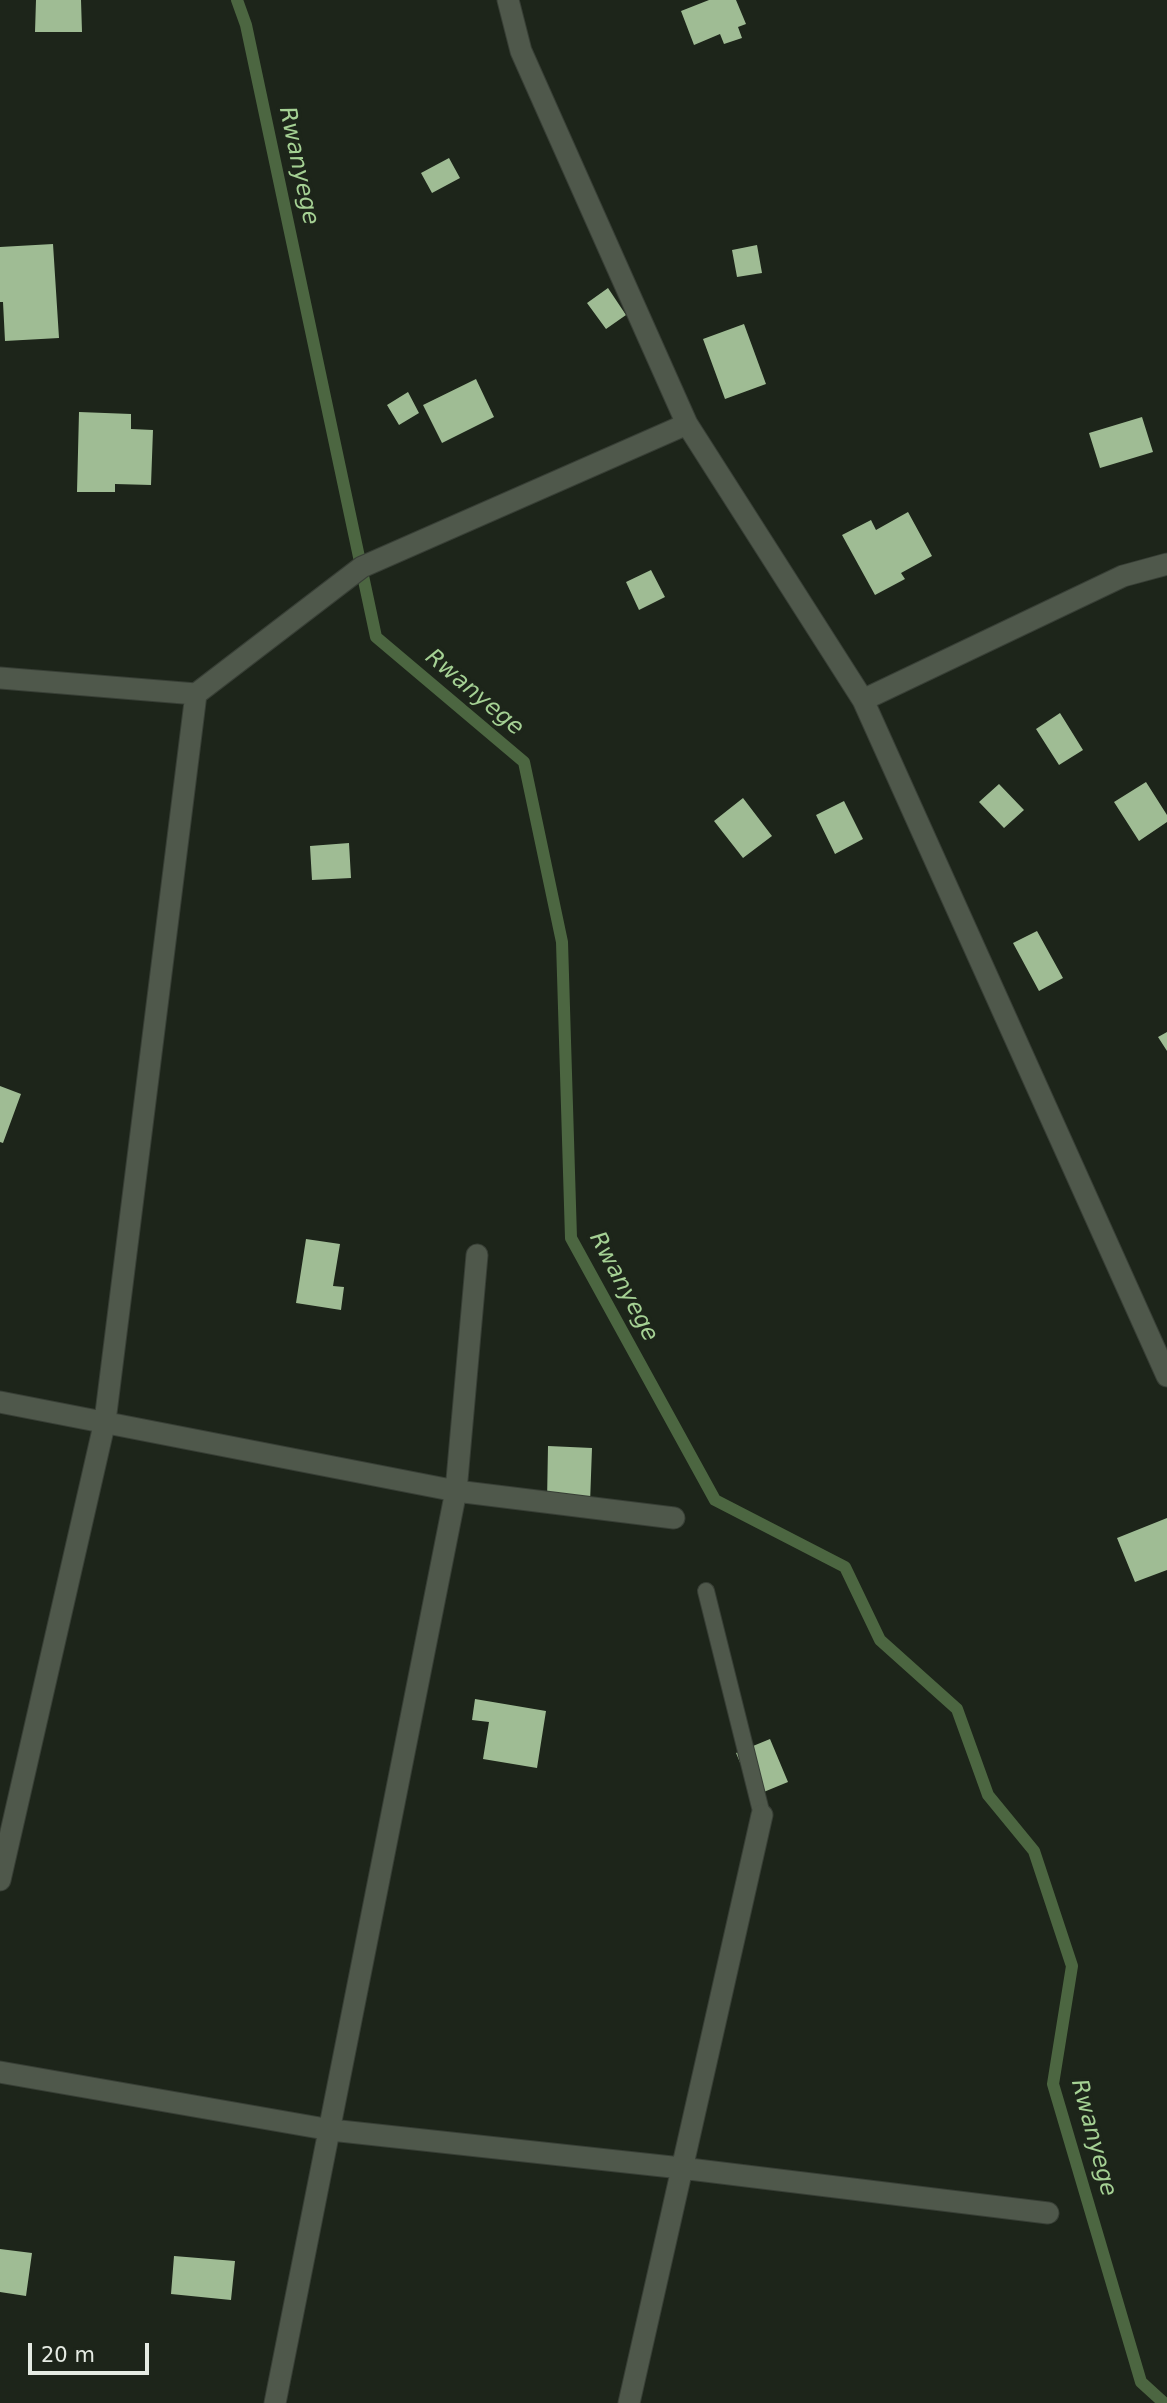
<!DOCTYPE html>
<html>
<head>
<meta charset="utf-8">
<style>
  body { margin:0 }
  #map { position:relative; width:1167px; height:2403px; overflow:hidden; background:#1d251a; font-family:"DejaVu Sans",sans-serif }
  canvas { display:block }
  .scale { position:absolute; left:28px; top:2343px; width:121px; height:32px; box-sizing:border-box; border:4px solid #e5ebe3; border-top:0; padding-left:9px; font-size:21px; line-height:24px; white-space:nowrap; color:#e5ebe3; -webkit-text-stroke:5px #1d251a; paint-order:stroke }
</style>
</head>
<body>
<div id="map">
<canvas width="1167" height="2403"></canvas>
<div class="scale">20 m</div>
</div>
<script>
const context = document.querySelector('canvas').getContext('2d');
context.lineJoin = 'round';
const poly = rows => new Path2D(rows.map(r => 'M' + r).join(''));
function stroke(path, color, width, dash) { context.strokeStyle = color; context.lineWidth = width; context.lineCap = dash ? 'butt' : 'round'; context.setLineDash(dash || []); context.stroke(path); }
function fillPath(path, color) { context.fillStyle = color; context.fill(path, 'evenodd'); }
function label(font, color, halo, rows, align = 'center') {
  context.font = font + ' "DejaVu Sans",sans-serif'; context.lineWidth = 7; context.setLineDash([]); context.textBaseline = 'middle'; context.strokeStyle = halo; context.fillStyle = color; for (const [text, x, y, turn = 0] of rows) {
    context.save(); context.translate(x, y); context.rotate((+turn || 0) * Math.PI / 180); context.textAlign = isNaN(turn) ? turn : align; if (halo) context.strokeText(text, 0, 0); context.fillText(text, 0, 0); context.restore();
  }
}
const stream = poly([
  [237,0,246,25,376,637,524,762,562,942,571,1238,715,1500,845,1567,880,1640,957,1709,988,1795,1034,1851,1072,1966,1053,2084,1141,2382,1164,2403]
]);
const building = poly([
  [36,0,81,0,82,32,35,32],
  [709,0,736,0,746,24,738,27,742,38,724,44,720,34,694,45,681,11],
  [449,158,460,178,432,193,421,173],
  [53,244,59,338,5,341,3,302,0,302,0,247],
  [757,245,762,273,737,277,732,250],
  [608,288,626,315,606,329,587,303],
  [744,324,766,384,725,399,703,339],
  [476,379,494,417,442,443,423,405],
  [408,392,419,413,399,425,387,405],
  [79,412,131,414,131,429,153,430,151,485,115,484,115,492,77,492],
  [1142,417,1153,452,1100,468,1089,433],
  [908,512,932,556,901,573,905,579,875,595,842,535,871,520,876,530],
  [651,570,665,597,639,610,626,582],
  [1060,713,1083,750,1059,765,1036,729],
  [1146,782,1167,815,1167,822,1139,841,1114,802],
  [999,784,1024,810,1004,828,979,802],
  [743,798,772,836,743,858,714,821],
  [844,801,863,839,835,854,816,815],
  [349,843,351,878,312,880,310,846],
  [1037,931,1063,978,1039,991,1013,943],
  [1167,1032,1167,1051,1158,1037],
  [0,1086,21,1094,3,1143,0,1142],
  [306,1239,340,1244,333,1286,344,1287,341,1310,296,1303],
  [548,1446,592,1448,590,1503,547,1502],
  [1167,1518,1167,1570,1135,1582,1117,1538],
  [475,1699,546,1711,537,1768,483,1759,489,1722,472,1720],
  [770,1739,788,1782,754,1796,736,1753],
  [0,2249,32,2253,26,2296,0,2292],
  [174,2256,235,2261,231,2300,171,2294]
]);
const lane = poly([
  [706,1591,762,1815]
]);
const street = poly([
  [508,0,521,51,687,424,863,700,1167,1376],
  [0,678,196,694,362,567,687,424],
  [863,700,1123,576,1167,564],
  [0,1402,456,1491,674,1518],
  [0,1880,105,1421,196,694],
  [0,2072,331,2130,681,2168,1048,2213],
  [275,2403,456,1491,477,1255],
  [629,2403,762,1815]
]);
const waterNames = [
  ["Rwanyege",298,166,78],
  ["Rwanyege",474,693,40],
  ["Rwanyege",623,1287,62],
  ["Rwanyege",1093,2138,75]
];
stroke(stream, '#4c6641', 12);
fillPath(building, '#9fbc94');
stroke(lane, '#383f36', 18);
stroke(street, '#383f36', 23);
stroke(lane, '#4f584b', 16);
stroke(street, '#4f584b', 21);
label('italic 23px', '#a5d194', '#1d251a', waterNames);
</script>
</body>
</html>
